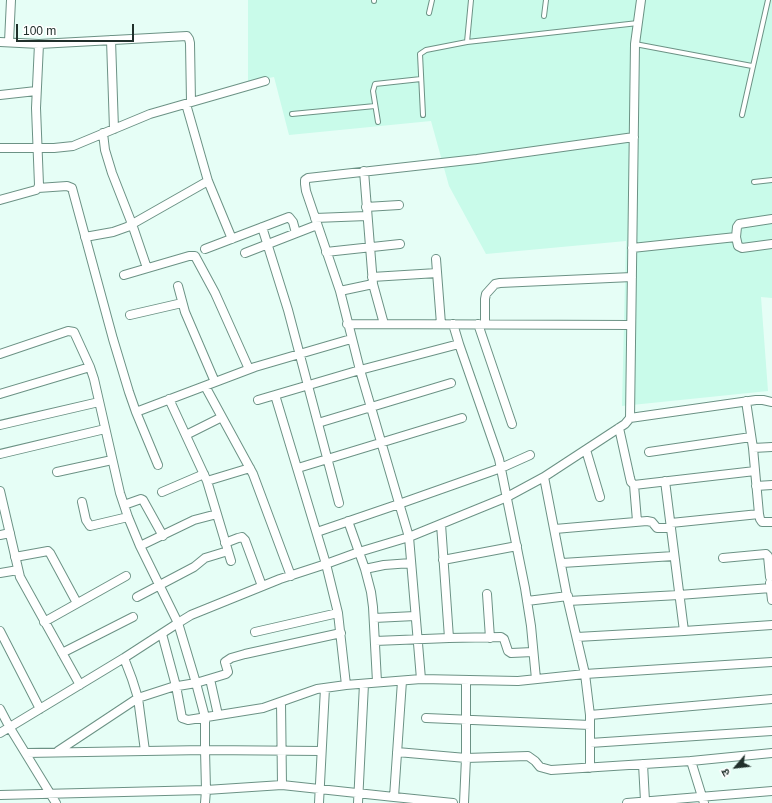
<!DOCTYPE html>
<html>
<head>
<meta charset="utf-8">
<style>
  body { margin:0 }
  #map { position:relative; width:772px; height:803px; overflow:hidden; background:#e6fef6; font-family:Arial,"Noto Sans Devanagari",sans-serif }
  canvas { display:block }
  .north { position:absolute; left:716px; top:747px; width:40px; height:40px; -webkit-text-stroke:3px #fff; paint-order:stroke; rotate:242deg; font-size:11px; font-weight:700; line-height:16px; text-align:center; color:#20302b }
  .north::after { content:''; display:block; margin:auto; width:14px; height:18px; background:#20302b; clip-path:polygon(50% 0,100% 100%,50% 72%,0 100%) }
  .scale { position:absolute; left:16px; top:24px; width:118px; height:18px; box-sizing:border-box; border:2px solid #20302b; border-top:0; padding-left:5px; font-size:12px; line-height:14px; white-space:nowrap; color:#20302b; -webkit-text-stroke:3px #fff; paint-order:stroke }
</style>
</head>
<body>
<div id="map">
<canvas width="772" height="803"></canvas>
<div class="north">उ</div>
<div class="scale">100 m</div>
</div>
<script>
const context = document.querySelector('canvas').getContext('2d');
context.lineJoin = 'round';
function fillPath(path, color) { context.fillStyle = color; context.fill(path, 'evenodd'); }
const poly = rows => new Path2D(rows.map(r => 'M' + r).join(''));
function stroke(path, color, width, dash) { context.strokeStyle = color; context.lineWidth = width; context.lineCap = dash ? 'butt' : 'round'; context.setLineDash(dash || []); context.stroke(path); }
const built = poly([
  [248,0,772,0,772,298,761,297,768,391,622,406,626,241,486,254,449,186,431,121,289,135,274,77,248,82]
]);
const service = poly([
  [471,0,467,42,638,23],
  [374,1,374,0],
  [429,13,432,0],
  [544,16,546,0],
  [635,44,752,66],
  [292,114,375,106],
  [423,115,420,54,426,50,467,42],
  [742,115,768,0],
  [378,122,373,91,375,84,421,79],
  [754,182,772,180]
]);
const minor = poly([
  [111,40,114,129],
  [0,42,39,44,187,36,189,39,190,43,191,102],
  [9,42,11,0],
  [0,95,36,91],
  [186,104,208,181,232,239],
  [103,133,105,150,112,173,132,224,147,268],
  [0,148,54,148,73,146,150,114,265,81],
  [364,171,373,284,384,324],
  [38,188,67,186,72,188,113,339,129,392,136,412,158,465],
  [0,200,36,190,38,188,39,185,36,108,39,44],
  [366,207,399,205],
  [315,218,367,216],
  [772,219,739,224,737,227,736,237,738,246,742,248,772,244],
  [262,227,288,310,339,503],
  [85,237,113,232,127,227,208,181],
  [632,248,736,237],
  [205,249,289,217,293,222,296,233],
  [326,252,400,244],
  [245,253,317,225],
  [436,259,441,324],
  [124,275,189,256,195,256,215,293,249,369],
  [372,277,437,273],
  [178,286,185,312,215,382],
  [340,291,373,284],
  [130,315,182,303],
  [347,324,631,325],
  [453,324,459,344],
  [478,324,512,424],
  [485,324,485,299,486,294,495,284,500,283,632,277],
  [0,354,68,331,74,332,90,367,94,379,120,493,128,517,140,546,178,623,191,615,280,579,326,564,275,395],
  [205,386,253,474,291,576],
  [0,394,90,367],
  [169,399,207,481,231,561],
  [258,400,360,370,340,291,306,191,305,184,305,180,308,178,477,159,634,137],
  [746,401,753,448,759,514,760,519,762,522,772,522],
  [136,412,255,367,351,339],
  [630,418,756,400,763,400,772,402],
  [318,423,451,383],
  [0,425,99,402],
  [619,428,630,478,631,482,634,485,755,471],
  [186,435,222,417],
  [753,448,772,447],
  [586,450,600,497],
  [649,452,751,437],
  [0,454,105,429],
  [298,468,462,418],
  [57,472,112,460],
  [207,481,250,468],
  [665,481,684,631],
  [634,485,637,521],
  [756,486,772,485],
  [0,491,20,577,80,685],
  [162,492,204,474],
  [82,502,86,520,90,526,128,517],
  [124,505,141,499,143,500,163,536],
  [348,521,365,569,371,592,373,607,377,682],
  [671,523,759,514],
  [441,524,449,638],
  [555,529,647,521,652,522,657,528,671,528],
  [317,532,399,504,501,468,530,455],
  [0,535,10,533],
  [225,543,238,538,242,537,245,540,262,586],
  [140,546,194,520,217,514],
  [15,557,48,551,50,553,77,603],
  [723,558,766,554,768,556,770,577],
  [443,560,517,546],
  [562,563,674,556],
  [365,569,384,565,411,563],
  [0,573,18,570],
  [770,583,772,600],
  [487,594,490,638],
  [137,597,194,567,205,558,228,551],
  [527,601,568,596],
  [568,601,679,595,771,588],
  [374,618,415,616],
  [44,622,126,576],
  [0,631,40,709],
  [255,632,338,613],
  [162,634,176,686,182,718,188,720,263,708,317,689,346,685,421,679,518,681,585,674,772,662],
  [577,637,684,631,772,625],
  [375,641,449,638,501,637,504,639,508,651,511,653,533,652],
  [62,653,133,617],
  [210,679,218,715],
  [421,679,409,537,507,497,544,477],
  [402,681,394,797,453,803],
  [346,685,338,613,326,564,359,552,409,537,360,370,459,344,499,459,525,588,531,626,536,679],
  [281,702,282,785],
  [0,709,10,728,56,803],
  [590,715,772,699],
  [426,718,590,725],
  [0,733,124,658,178,623,196,683,172,687,138,698,145,751,26,753],
  [590,743,772,731],
  [58,751,138,698,132,679,124,658],
  [321,751,205,750,205,717,196,683,226,674,228,672,225,662,231,658,245,654,341,633],
  [397,752,466,758,528,756,535,761,540,767,551,770,691,761,704,803],
  [691,761,772,753],
  [643,764,645,801],
  [590,768,590,715,585,674,568,601,544,477,625,424,630,418,635,44,641,0],
  [0,795,206,790,205,750,145,751],
  [205,803,206,790,282,785,394,797],
  [319,803,325,688],
  [358,803,364,684],
  [464,803,466,758,466,681],
  [627,803,772,791]
]);
fillPath(built, '#c9fbea');
stroke(service, '#6c9285', 6);
stroke(minor, '#6c9285', 10);
stroke(service, '#fff', 4);
stroke(minor, '#fff', 8);
</script>
</body>
</html>
